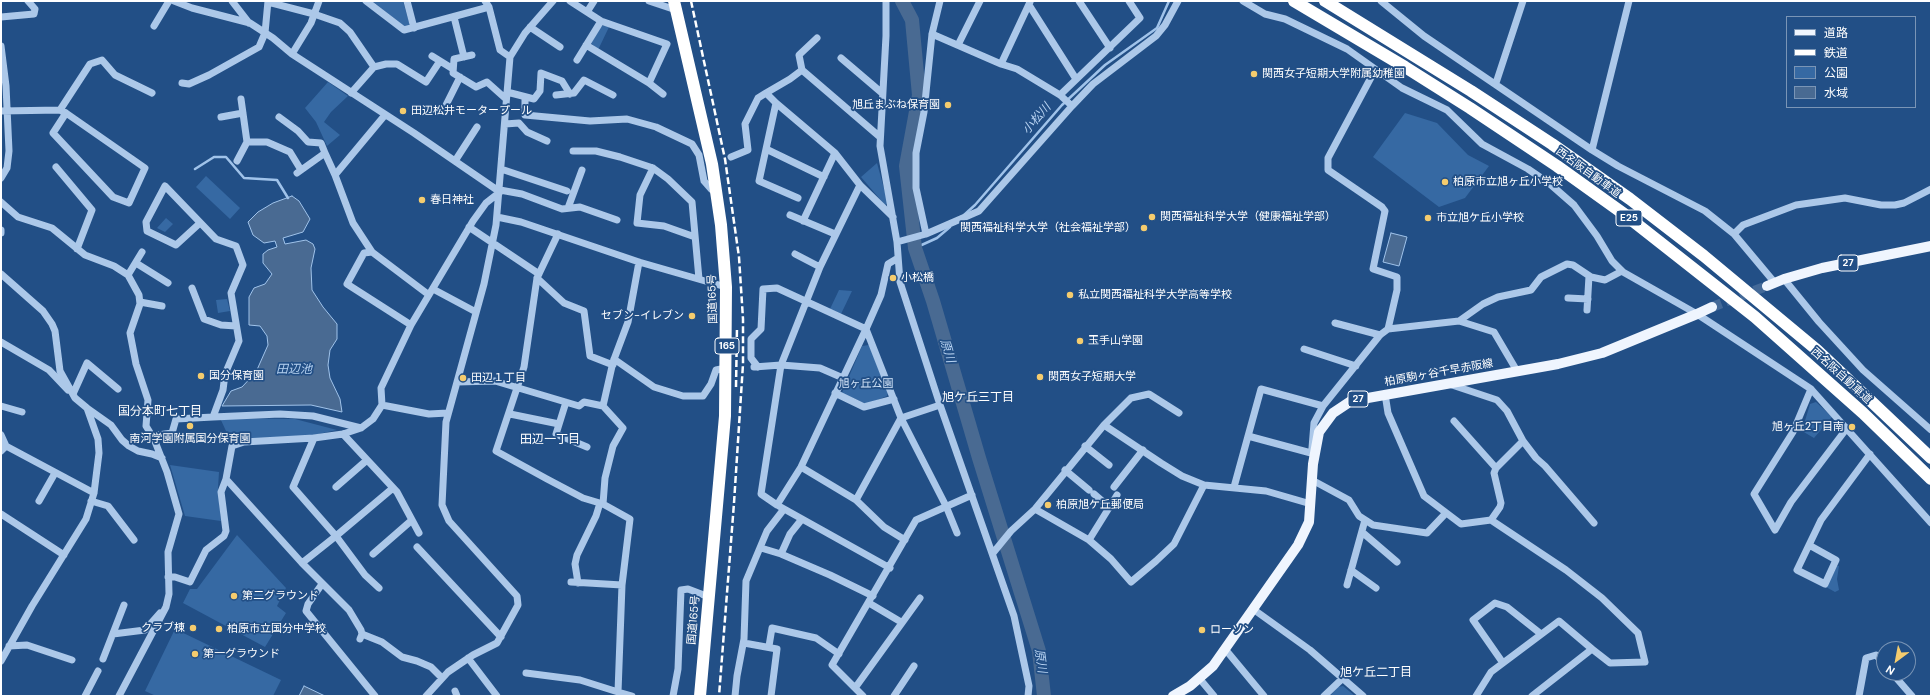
<!DOCTYPE html>
<html>
<head>
<meta charset="utf-8">
<style>
  body { margin:0 }
  #map { position:relative; width:1932px; height:697px; overflow:hidden; background:#224f86; font-family:"DM Sans","Noto Sans JP",sans-serif }
  canvas { display:block }
  .frame { position:absolute; inset:0; border:2px solid #fff; pointer-events:none }
  .legend { position:absolute; left:1786px; top:16px; width:130px; height:92px; box-sizing:border-box; background:#224f86; border:1px solid #7a95b6; margin:0; padding:5px 7px; list-style:none; font-size:12px; color:#fff }
  .legend li { display:flex; align-items:center; gap:8px; height:20px }
  .legend b { width:20px; border:1px solid #7a95b6 }
  .north { position:absolute; left:1876px; top:641px; width:40px; height:40px; box-sizing:border-box; background:#224f86; border:1px solid #7a95b6; border-radius:50%; rotate:212deg; font-size:11px; font-weight:700; line-height:16px; text-align:center; color:#fff }
  .north::after { content:''; display:block; margin:auto; width:14px; height:18px; background:#f5cc6e; clip-path:polygon(50% 0,100% 100%,50% 72%,0 100%) }
</style>
</head>
<body>
<div id="map">
<canvas width="1932" height="697"></canvas>
<div class="frame"></div>
<ul class="legend">
<li><b style="height:5px;background:#eff5fe"></b>道路</li>
<li><b style="height:5px;background:#fff"></b>鉄道</li>
<li><b style="height:11px;background:#3669a3"></b>公園</li>
<li><b style="height:11px;background:#496a92"></b>水域</li>
</ul>
<div class="north">N</div>
</div>
<script>
const context = document.querySelector('canvas').getContext('2d');
context.lineJoin = 'round';
function fillPath(path, color) { context.fillStyle = color; context.fill(path, 'evenodd'); }
const poly = rows => new Path2D(rows.map(r => 'M' + r).join(''));
function stroke(path, color, width, dash) { context.strokeStyle = color; context.lineWidth = width; context.lineCap = dash ? 'butt' : 'round'; context.setLineDash(dash || []); context.stroke(path); }
function label(font, color, halo, rows, align = 'center') {
  context.font = font + ' "DM Sans","Noto Sans JP",sans-serif'; context.lineWidth = 3.5; context.setLineDash([]); context.textBaseline = 'middle'; context.strokeStyle = halo; context.fillStyle = color; for (const [text, x, y, turn = 0] of rows) {
    context.save(); context.translate(x, y); context.rotate((+turn || 0) * Math.PI / 180); context.textAlign = isNaN(turn) ? turn : align; if (halo) context.strokeText(text, 0, 0); context.fillText(text, 0, 0); context.restore();
  }
}
const green = poly([
  [372,1,403,1,410,26,404,26],
  [604,25,609,27,598,50,591,43,600,27],
  [328,82,348,96,331,112,324,122,340,135,327,146,316,122,305,108],
  [1405,113,1437,123,1468,155,1489,166,1465,198,1439,207,1373,157],
  [877,163,888,203,885,205,861,177],
  [206,176,240,208,230,219,196,187],
  [166,218,173,224,165,232,157,228],
  [839,290,852,291,841,314,830,309],
  [227,299,230,311,218,313,216,300],
  [869,345,888,393,887,396,870,403,864,403,842,393,862,346],
  [1816,402,1832,417,1814,438,1802,431,1810,404],
  [220,418,295,419,337,430,304,437,232,444],
  [170,465,219,472,218,488,221,521,185,516],
  [237,535,286,588,277,606,286,613,265,647,183,603,190,589,197,589],
  [1837,566,1839,566,1837,579,1839,590,1835,592,1826,587],
  [175,629,281,680,273,696,156,696,145,691],
  [1343,686,1355,696,1330,696,1338,687]
]);
const water = poly([
  [292,196,299,201,310,219,303,232,283,238,285,244,306,240,313,244,315,249,311,268,312,290,323,307,337,324,337,339,330,350,328,365,330,378,340,399,342,412,311,405,222,406,231,391,242,387,256,372,268,345,267,336,260,326,249,325,249,297,254,288,265,284,272,274,263,263,263,254,268,250,277,247,275,241,264,243,253,235,248,222,258,212,273,203,292,196],
  [1391,233,1407,237,1399,266,1383,262,1391,233],
  [304,686,325,696,299,696,304,686]
]);
const stream = poly([
  [195,169,214,157,226,157,244,178,277,180,288,198],
  [964,215,975,205,1062,105,1105,65,1157,28,1169,1],
  [915,248,937,238,950,227]
]);
const river = poly([
  [902,1,912,20,919,95,906,166,915,248,933,301,979,458,1039,651,1044,696]
]);
const majorTunnel = poly([
  [1712,307,1767,286]
]);
const minor = poly([
  [174,1,192,8,250,23,273,38,292,54,414,133,500,192],
  [232,1,249,23],
  [366,1,404,30,489,7],
  [407,1,414,28],
  [485,1,489,7,500,50,510,57],
  [570,1,601,21,667,44,649,83,586,45],
  [649,1,676,10],
  [886,1,886,36,880,146,897,242,900,282,940,405,1014,616,1029,686,1028,696],
  [1079,1,1110,48],
  [1243,1,1265,14,1285,19,1347,49,1402,88,1447,110,1482,144,1528,169,1550,184,1574,205,1597,236,1612,261,1623,272,1697,314,1811,389,1931,523],
  [1381,1,1424,36,1592,150,1618,166,1705,211,1734,234,1775,283],
  [268,2,314,14,340,23,350,32,374,67],
  [1029,5,1076,79],
  [587,12,594,1],
  [1,17,34,14,35,9,28,1],
  [454,17,464,57],
  [154,26,169,1],
  [530,27,560,47],
  [932,34,1001,64,1017,69,1060,95,1072,106],
  [958,45,980,1],
  [1,46,6,86,9,151,7,168,1,178],
  [292,54,311,23,319,1],
  [472,55,454,59,453,73,476,87,487,82,506,99],
  [432,56,453,69],
  [841,58,882,93],
  [577,60,601,21],
  [1001,64,1030,2],
  [802,70,799,55,817,38],
  [1375,70,1328,158,1328,170,1382,207,1385,211,1373,269,1397,277,1397,290,1388,329],
  [182,83,189,84,209,75,259,47,265,33,268,1],
  [649,83,663,94],
  [1496,83,1523,1],
  [507,92,534,99,540,91,541,73,562,81,570,94],
  [351,93,374,67,386,64,397,64,426,82,440,61],
  [556,95,574,93,584,80,613,95],
  [1060,95,1140,18,1129,1],
  [525,97,525,115,590,121,627,119,656,127,692,144,699,155,704,181,711,189,716,193],
  [241,99,247,142,267,142,290,152,301,170],
  [776,103,835,153,860,185,893,217],
  [444,109,460,77],
  [60,110,90,64,102,60,115,75,152,93],
  [1,111,60,110,66,113,145,168,129,203,113,197,53,133,66,113],
  [385,115,335,175,353,223,372,252,364,253,347,284,411,325],
  [221,117,243,113],
  [279,117,298,131,308,142,321,143,325,153],
  [505,124,519,123,527,132,547,141],
  [766,149,759,181,798,198],
  [1592,150,1629,1],
  [573,151,596,151,620,157,653,168,668,179,692,202,699,279],
  [731,157,748,150,745,124,758,98,766,93],
  [237,161,247,142],
  [455,161,477,127],
  [56,167,92,210,77,249],
  [653,168,640,195,637,223,664,226,695,237],
  [501,169,567,191],
  [297,173,325,153,335,175],
  [824,177,766,149,776,103,766,93,790,79,802,70,880,137],
  [500,190,522,194,562,209,580,207,617,220],
  [1,202,18,217,52,228,85,255,114,266,128,275,139,295,140,304,130,333,136,364,148,400,146,426,154,439,167,472,179,514,168,552,169,594,166,607,119,696],
  [568,208,582,170],
  [790,215,835,234],
  [497,217,521,222,639,262,726,287],
  [803,221,835,153],
  [200,223,176,245,147,231,146,222,165,186,216,239,236,246,243,265,231,293,239,341,225,374,223,390,213,417],
  [469,227,539,274],
  [1,230,1,233],
  [558,234,537,278,524,367,496,451,547,479,583,498,603,504,630,519,622,585,618,692,632,696],
  [926,234,916,188,916,153,924,112,932,34,940,1],
  [1734,234,1743,225,1796,205,1845,198,1881,205,1895,205,1904,203,1931,189],
  [897,242,926,234,979,211,1072,106,1093,84,1156,36,1165,25,1178,1],
  [372,252,429,295],
  [795,254,820,267],
  [136,263,168,283],
  [1,274,43,311,52,324,55,331,60,371,75,398,87,408,98,439,99,453,94,493,86,519,32,606,1,661],
  [128,275,142,252],
  [537,278,564,303,584,311,590,356,613,365],
  [1784,279,1819,322,1863,370,1931,430],
  [192,288,204,319,221,325,236,326],
  [433,289,476,312],
  [1568,298,1588,299],
  [140,302,162,306],
  [1587,310,1589,276],
  [1459,321,1483,304,1498,297,1531,290,1541,277,1567,264,1573,265,1591,277,1605,280,1622,271],
  [1335,323,1380,335],
  [1,342,49,370,68,390],
  [1304,349,1356,366],
  [614,359,654,387,683,396,703,396,711,384,716,370,726,368],
  [754,367,781,365,820,368,843,378],
  [758,367,751,358,751,339,761,329,763,289,777,288,866,329,901,418,946,506,957,533],
  [457,382,495,381,579,406,584,402,603,406,623,428,613,446,605,478,603,504],
  [1449,384,1497,400,1507,411,1523,441,1536,458,1545,466,1594,523],
  [1811,389,1793,432,1754,494,1775,530,1791,502,1847,428],
  [835,393,864,407,894,399],
  [73,394,87,363,118,389],
  [1385,394,1388,413,1424,496,1461,524,1491,520,1566,570,1602,598,1638,633,1645,662,1610,663,1592,649],
  [566,402,556,434,587,447],
  [382,405,429,414,448,413],
  [1,406,22,412],
  [603,406,613,362,628,322,639,262],
  [87,408,111,425,122,440,129,446,138,451,152,454,162,458],
  [510,414,559,424],
  [1454,421,1496,468],
  [1104,425,1161,463,1182,476,1204,485,1266,491,1311,504],
  [343,434,397,492,419,533],
  [1,435,6,446],
  [1248,436,1311,453],
  [314,438,343,434,361,428,373,419,382,405,381,388,411,325,473,221,486,203,500,192],
  [154,439,158,435,172,433,176,419,213,417,280,414,313,416,361,428],
  [1085,446,1109,465],
  [1312,448,1314,423,1323,406,1380,335,1388,329,1459,321,1494,332,1517,371],
  [1,451,6,446,94,493],
  [801,467,856,500,884,527,905,540],
  [1065,470,1089,490],
  [1312,480,1349,500,1359,516,1373,525,1427,533,1446,513],
  [336,487,367,460],
  [1114,487,1143,450],
  [1234,487,1261,389,1323,406],
  [1094,494,1109,507],
  [856,500,901,418,940,405],
  [39,501,55,473],
  [91,501,108,506,134,540],
  [777,505,761,494,781,365,820,267,860,185],
  [1035,509,1089,540,1111,559,1131,582,1156,561,1174,544,1204,485],
  [1,514,64,555],
  [1491,520,1500,507,1501,503,1494,473,1496,468,1523,441],
  [1362,532,1397,562],
  [1089,540,1117,495],
  [1809,545,1836,560,1825,584,1797,570,1821,520,1870,454],
  [417,547,501,637],
  [761,548,781,554,830,575,873,596],
  [993,553,1011,531,1035,509,1104,425,1131,398,1149,394,1179,413],
  [373,554,412,520],
  [781,554,790,534,802,519],
  [302,563,349,610,361,630,362,634,360,639],
  [890,568,777,505,801,467,866,329,881,295,888,264,898,258],
  [1351,570,1376,588],
  [168,577,175,577,190,582,206,550,224,536,226,531,221,492,226,479],
  [571,582,622,585],
  [578,583,575,564,577,555,596,516,600,503],
  [322,584,308,604,306,611,375,696],
  [1347,585,1365,520],
  [379,588,365,575,336,536,293,487,314,438,244,442,232,446,226,479,302,563,336,536,393,488],
  [869,603,901,622],
  [1253,609,1310,650,1363,696],
  [113,634,145,630,160,613],
  [362,634,382,642,402,657,417,661,431,667,442,678],
  [744,643,777,649,771,696],
  [9,646,27,645,72,660],
  [769,646,772,628,816,638,839,654],
  [1225,649,1264,696],
  [468,658,497,696],
  [103,659,124,605],
  [1503,663,1473,620,1495,603,1507,607,1541,634],
  [526,673,580,680,618,692],
  [1892,673,1912,696],
  [1199,678,1214,696],
  [855,688,920,598],
  [455,691,457,696],
  [85,696,98,671],
  [426,696,448,672,473,655,497,643,518,605,517,596,449,521,442,505,446,422,484,284,496,225,510,57,525,33,553,1],
  [673,696,678,669,681,590,688,589,709,597],
  [735,696,737,676,744,639,746,581,767,531,784,509],
  [863,696,832,665,916,520,972,495],
  [894,696,914,666],
  [1324,696,1343,678],
  [1476,696,1491,672,1559,621,1592,649,1532,696],
  [1859,696,1866,658,1876,655,1884,664]
]);
const major = poly([
  [1767,286,1784,279,1822,268,1931,246],
  [1173,696,1190,686,1213,666,1298,545,1309,522,1313,464,1319,432,1333,413,1351,401,1558,364,1602,353,1697,314,1712,307]
]);
const highway = poly([
  [674,1,712,164,721,225,726,287,725,416,700,696],
  [1294,1,1405,67,1470,108,1557,166,1624,214,1755,317,1863,413,1931,479],
  [1325,1,1471,91,1552,144,1630,199,1704,256,1817,350,1931,458]
]);
const rail = poly([
  [691,1,725,159,739,257,743,319,743,364,734,503,719,696],
  [736,387,737,327]
]);
const markers = [
  [1254,74,4,"#f5cc6e"],
  [948,105,4,"#f5cc6e"],
  [403,111,4,"#f5cc6e"],
  [1445,182,4,"#f5cc6e"],
  [422,200,4,"#f5cc6e"],
  [1152,217,4,"#f5cc6e"],
  [1428,218,4,"#f5cc6e"],
  [1144,228,4,"#f5cc6e"],
  [893,278,4,"#f5cc6e"],
  [1070,295,4,"#f5cc6e"],
  [692,316,4,"#f5cc6e"],
  [1080,341,4,"#f5cc6e"],
  [201,376,4,"#f5cc6e"],
  [1040,377,4,"#f5cc6e"],
  [463,378,4,"#f5cc6e"],
  [190,426,4,"#f5cc6e"],
  [1852,427,4,"#f5cc6e"],
  [1048,505,4,"#f5cc6e"],
  [234,596,4,"#f5cc6e"],
  [193,628,4,"#f5cc6e"],
  [219,629,4,"#f5cc6e"],
  [1202,630,4,"#f5cc6e"],
  [195,654,4,"#f5cc6e"]
];
const shields = [
  [1629,218,26],
  [1848,263,20],
  [727,346,24],
  [1358,399,20]
];
const shieldNames = [
  ["E25",1629,218],
  ["27",1848,263],
  ["165",727,346],
  ["27",1358,399]
];
const poiNames = [
  ["関西女子短期大学附属幼稚園",1262,74],
  ["旭丘まぶね保育園",940,105,"right"],
  ["田辺松井モータープール",411,111],
  ["柏原市立旭ヶ丘小学校",1453,182],
  ["春日神社",430,200],
  ["関西福祉科学大学（健康福祉学部）",1160,217],
  ["市立旭ケ丘小学校",1436,218],
  ["関西福祉科学大学（社会福祉学部）",1136,228,"right"],
  ["小松橋",901,278],
  ["私立関西福祉科学大学高等学校",1078,295],
  ["セブン-イレブン",684,316,"right"],
  ["玉手山学園",1088,341],
  ["国分保育園",209,376],
  ["関西女子短期大学",1048,377],
  ["田辺１丁目",471,378],
  ["旭ヶ丘2丁目南",1844,427,"right"],
  ["南河学園附属国分保育園",190,439,"center"],
  ["柏原旭ケ丘郵便局",1056,505],
  ["第二グラウンド",242,596],
  ["クラブ棟",185,628,"right"],
  ["柏原市立国分中学校",227,629],
  ["ローソン",1210,630],
  ["第一グラウンド",203,654]
];
const streetNames = [
  ["西名阪自動車道",1588,173,36],
  ["国道165号",713,299,-92],
  ["柏原駒ヶ谷千早赤阪線",1439,373,-10],
  ["西名阪自動車道",1841,376,42],
  ["国道165号",694,620,-85]
];
const parkNames = [
  ["旭ヶ丘公園",866,384]
];
const waterNames = [
  ["小松川",1037,119,-49],
  ["原川",947,351,73],
  ["田辺池",294,370],
  ["原川",1040,661,82]
];
const neighbourhoodNames = [
  ["旭ケ丘三丁目",978,398],
  ["国分本町七丁目",160,412],
  ["田辺一丁目",550,440],
  ["旭ケ丘二丁目",1376,673]
];
fillPath(green, '#3669a3');
fillPath(water, '#496a92');
stroke(water, '#a0c3ea', 1);
stroke(stream, '#a0c3ea', 2.5);
stroke(river, '#496a92', 14);
stroke(majorTunnel, '#436998', 10, [10, 5]);
stroke(minor, '#acc8e9', 7);
stroke(major, '#eff5fe', 10);
stroke(highway, '#fff', 12);
stroke(rail, '#fff', 2.5, [7, 3]);
for (const [x, y, r, color] of markers) { const dot = new Path2D(); dot.arc(x, y, r, 0, 2 * Math.PI); context.fillStyle = color; context.fill(dot); stroke(dot, '#224f86', 1.5); }
for (const [x, y, w] of shields) { const box = new Path2D(); box.roundRect(x - w / 2, y - 8, w, 16, 3); context.fillStyle = '#224f86'; context.fill(box); stroke(box, '#fff', 1); }
label('bold 10px', '#fff', null, shieldNames);
label('11px', '#fff', '#224f86', poiNames, 'left');
label('11px', '#fff', '#224f86', streetNames);
label('11px', '#d0e2f7', '#224f86', parkNames);
label('italic 12px', '#b7d2f1', '#224f86', waterNames);
label('12px', '#fff', '#224f86', neighbourhoodNames);
</script>
</body>
</html>
